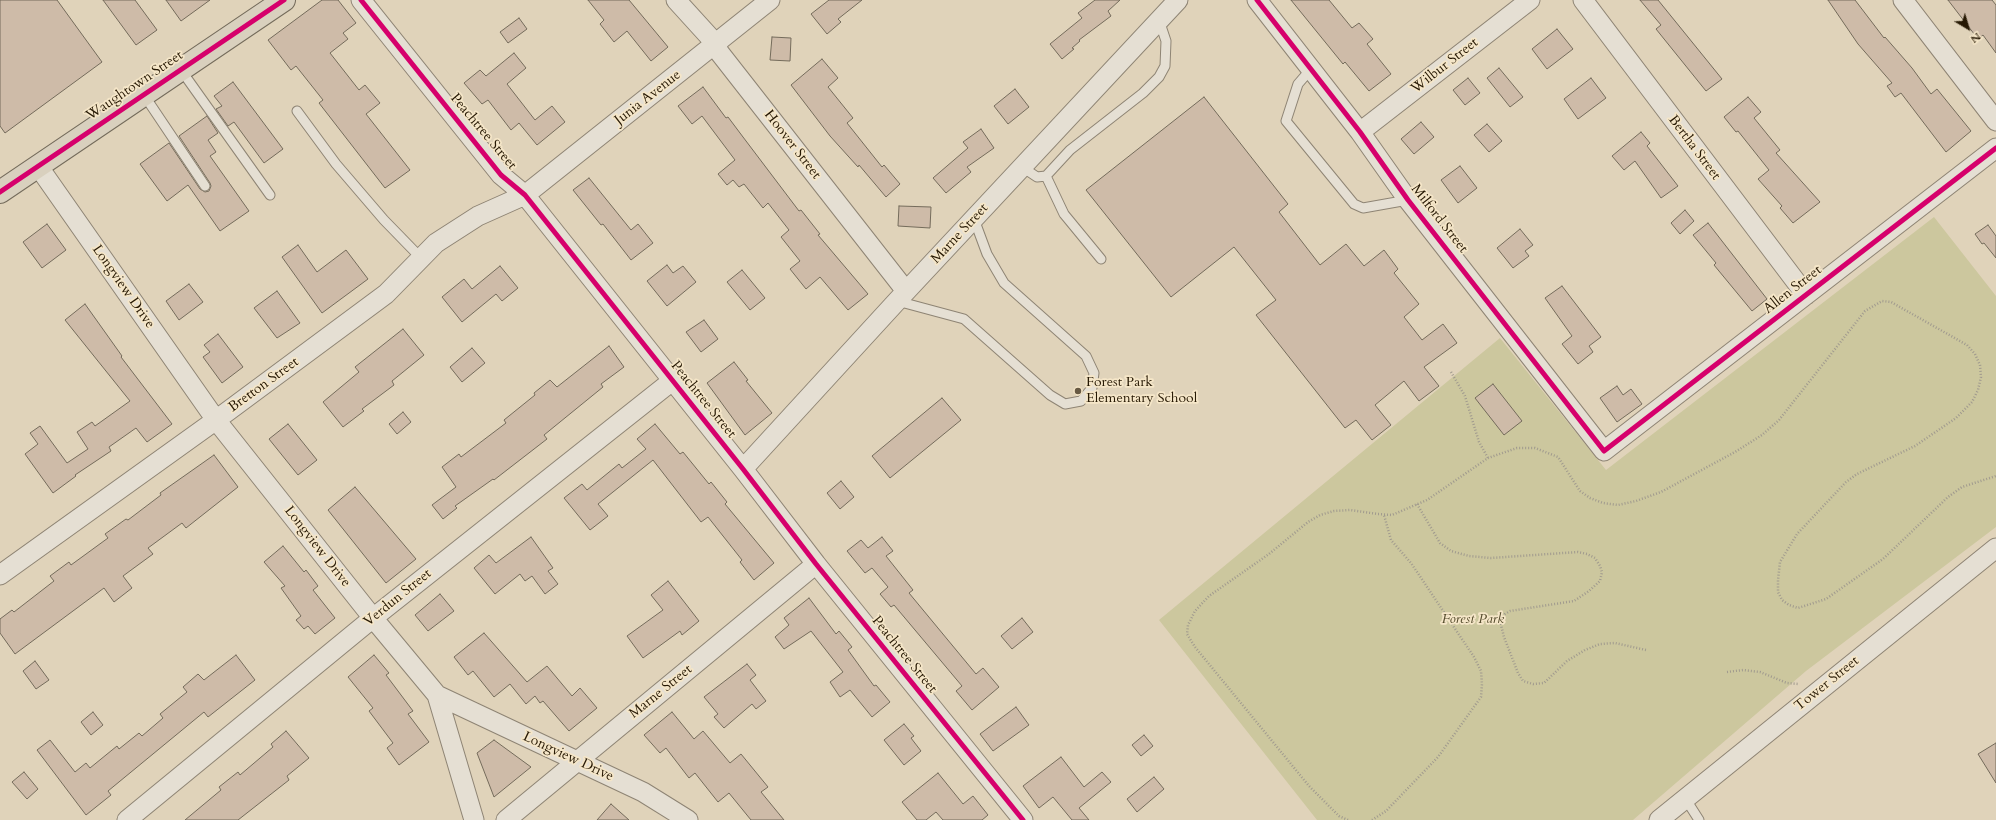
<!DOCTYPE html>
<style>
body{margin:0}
#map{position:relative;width:1996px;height:820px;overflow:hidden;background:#e0d3ba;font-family:Cardo,serif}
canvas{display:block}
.north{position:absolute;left:1948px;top:8px;width:40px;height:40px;-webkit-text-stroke:3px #f5e6c8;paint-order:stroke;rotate:142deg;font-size:11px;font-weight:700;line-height:16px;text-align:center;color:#261803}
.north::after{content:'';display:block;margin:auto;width:14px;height:18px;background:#261803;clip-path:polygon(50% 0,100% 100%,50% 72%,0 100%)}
</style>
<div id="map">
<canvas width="1996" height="820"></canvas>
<div class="north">N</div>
</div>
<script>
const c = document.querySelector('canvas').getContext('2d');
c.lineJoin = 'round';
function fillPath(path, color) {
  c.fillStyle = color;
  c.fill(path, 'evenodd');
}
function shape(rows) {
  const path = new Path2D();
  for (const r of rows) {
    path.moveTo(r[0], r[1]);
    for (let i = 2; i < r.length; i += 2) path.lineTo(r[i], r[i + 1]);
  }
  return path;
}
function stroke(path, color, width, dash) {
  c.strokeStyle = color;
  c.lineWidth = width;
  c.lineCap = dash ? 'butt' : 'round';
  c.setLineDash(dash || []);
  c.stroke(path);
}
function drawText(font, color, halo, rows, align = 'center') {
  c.font = font + ' Cardo,serif';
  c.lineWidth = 3.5;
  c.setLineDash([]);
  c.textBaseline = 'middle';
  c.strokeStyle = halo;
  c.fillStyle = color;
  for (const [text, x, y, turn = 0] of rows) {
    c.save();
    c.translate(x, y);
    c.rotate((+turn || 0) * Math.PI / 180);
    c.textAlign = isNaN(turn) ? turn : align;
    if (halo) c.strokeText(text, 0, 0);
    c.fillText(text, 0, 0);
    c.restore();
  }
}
const green = shape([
 [1934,217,1996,296,1996,527,1806,671,1633,820,1317,820,1159,620,1500,338,1606,470]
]);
const building = shape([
 [0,0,57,0,102,62,5,133,0,126,0,0],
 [103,0,135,0,157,30,136,45,103,0],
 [166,0,210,0,181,21,166,0],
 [322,0,338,0,356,23,343,33,348,39,330,53,359,90,365,85,380,103,366,114,410,170,385,188,319,103,323,100,296,66,291,70,268,40,322,0],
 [588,0,629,0,668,47,651,61,627,31,614,42,600,24,604,20,588,0],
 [829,0,862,0,838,19,841,22,827,34,811,14,829,0],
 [1095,0,1120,0,1108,11,1111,16,1079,40,1080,41,1072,48,1074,49,1062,59,1050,44,1082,18,1078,13,1095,0],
 [1291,0,1329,0,1352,28,1359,23,1373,39,1367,44,1391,74,1369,91,1345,62,1343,64,1291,0],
 [1640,0,1658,0,1722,79,1706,91,1656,29,1661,25,1640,0],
 [1828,0,1855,0,1884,38,1885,37,1912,68,1931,94,1937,89,1971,131,1946,152,1901,93,1895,97,1887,86,1892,83,1858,44,1828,0],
 [1948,0,1992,0,1996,5,1996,53,1983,35,1978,39,1948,0],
 [519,18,527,29,508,43,500,32,519,18],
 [1557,29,1573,49,1547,69,1532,49,1557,29],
 [772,37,791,38,790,61,770,60,772,37],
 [514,53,526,68,507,84,535,120,552,106,565,122,537,145,519,123,511,130,488,100,482,104,464,83,480,70,486,76,514,53],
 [822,59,838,78,828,87,853,118,847,123,882,167,884,165,900,184,886,197,859,165,858,167,830,136,791,85,822,59],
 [1499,68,1523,97,1510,107,1487,78,1499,68],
 [1468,78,1480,93,1465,105,1453,90,1468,78],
 [1591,78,1606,98,1578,119,1564,99,1591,78],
 [233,82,283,149,264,163,234,122,228,126,216,109,222,106,214,96,233,82],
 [703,87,726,118,728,117,743,137,799,211,801,210,820,234,818,235,868,294,848,310,820,277,806,289,790,269,800,261,781,237,789,230,768,203,763,208,744,184,739,187,733,180,727,185,718,174,735,160,702,116,692,124,678,106,703,87],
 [1015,89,1029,107,1008,124,994,106,1015,89],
 [1204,97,1288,204,1279,212,1320,265,1346,244,1364,266,1384,250,1398,269,1394,273,1419,304,1404,317,1422,340,1443,324,1457,343,1424,367,1439,386,1419,401,1404,381,1375,405,1391,425,1372,440,1356,420,1345,428,1256,315,1276,300,1234,247,1171,297,1086,190,1204,97],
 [1748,97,1761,112,1754,118,1780,150,1776,153,1820,202,1793,223,1780,208,1782,206,1758,179,1769,170,1738,131,1736,132,1724,117,1748,97],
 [207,116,218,133,208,140,216,152,210,156,249,211,220,231,188,185,167,201,140,164,169,143,200,189,205,192,209,191,211,186,210,183,179,136,207,116],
 [1421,122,1434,137,1414,154,1401,139,1421,122],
 [1487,124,1502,141,1489,152,1474,135,1487,124],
 [981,129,994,148,967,167,971,172,946,193,933,178,968,148,963,142,981,129],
 [1641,132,1650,143,1647,146,1678,186,1661,198,1635,161,1624,170,1612,156,1641,132],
 [1460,166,1477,188,1458,203,1441,180,1460,166],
 [589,178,631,230,638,224,653,243,631,260,603,224,601,225,573,190,589,178],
 [899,206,931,207,930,228,898,226,899,206],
 [1685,210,1694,221,1680,234,1671,223,1685,210],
 [1708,223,1767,299,1752,311,1714,265,1716,263,1693,235,1708,223],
 [47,224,66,250,42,268,23,242,47,224],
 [1988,225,1996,236,1996,258,1984,243,1982,244,1975,234,1988,225],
 [1520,229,1533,245,1525,251,1529,256,1513,268,1497,248,1520,229],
 [298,245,317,272,346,250,368,279,322,313,282,257,298,245],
 [667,265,673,273,683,266,696,282,667,306,647,281,667,265],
 [500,266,518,288,502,301,496,294,462,322,442,297,464,279,472,289,500,266],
 [742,270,765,298,750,310,727,282,742,270],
 [189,284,203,302,179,320,166,301,189,284],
 [1562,286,1601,337,1589,346,1593,352,1578,364,1562,344,1572,336,1545,298,1562,286],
 [277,291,300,323,277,338,254,308,277,291],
 [85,304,122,356,121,357,172,424,147,442,136,428,109,447,111,451,75,475,76,476,53,493,25,454,38,444,30,433,40,426,67,463,88,449,77,432,92,422,95,426,130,401,65,320,85,304],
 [704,320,718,339,701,352,686,332,704,320],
 [403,329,424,355,392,381,394,385,362,409,364,411,343,427,323,402,359,372,355,367,403,329],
 [218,334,243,367,222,383,203,357,210,352,204,345,218,334],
 [609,346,624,367,601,384,603,387,544,435,547,439,494,480,493,479,455,506,457,508,443,519,432,505,456,487,442,467,459,454,461,457,506,423,504,420,535,395,534,393,550,380,557,387,609,346],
 [472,348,485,363,462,382,450,367,472,348],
 [734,362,748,380,746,381,772,413,745,435,707,383,734,362],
 [1493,384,1522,421,1504,435,1475,398,1493,384],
 [1617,386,1623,395,1631,389,1642,404,1617,422,1600,398,1617,386],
 [942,398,961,420,890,478,872,456,942,398],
 [403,412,411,422,397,434,389,424,403,412],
 [288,424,317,460,298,475,269,439,288,424],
 [655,424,680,454,683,452,709,484,711,482,727,502,725,504,774,563,754,580,740,562,742,560,708,517,701,522,653,460,598,504,608,516,590,530,564,498,582,484,587,490,619,464,622,468,646,449,637,439,655,424],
 [214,455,238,487,186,528,182,523,148,548,153,554,123,576,132,588,114,602,104,588,15,654,0,633,0,619,12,610,14,612,54,581,50,576,69,562,71,565,108,538,105,534,126,519,128,520,161,495,160,493,214,455],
 [841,481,854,497,840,509,827,493,841,481],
 [355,487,416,559,386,583,328,510,355,487],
 [531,537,553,568,548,571,558,584,545,594,532,576,525,581,520,574,495,594,474,568,489,555,496,563,531,537],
 [882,537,893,551,886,556,913,590,909,593,976,674,983,668,999,687,972,710,956,691,962,686,894,605,891,607,880,594,888,587,872,568,865,573,847,551,861,540,868,548,882,537],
 [283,546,304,572,306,570,318,586,313,590,335,618,315,634,308,626,304,629,296,620,301,616,281,588,285,586,264,562,283,546],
 [668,581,699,621,682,635,680,631,643,658,627,636,663,610,651,595,668,581],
 [440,594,454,611,428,631,415,615,440,594],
 [809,598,836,634,839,631,852,647,848,650,874,686,876,685,890,702,872,717,850,690,840,697,830,682,843,672,811,631,784,649,775,637,789,625,784,618,809,598],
 [1022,618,1033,632,1012,649,1001,636,1022,618],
 [484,633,527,682,547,666,572,696,580,688,597,708,569,731,543,701,540,703,535,696,526,704,510,684,494,697,473,671,468,675,454,657,484,633],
 [236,655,255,680,208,717,204,712,108,791,111,795,86,815,37,750,50,740,75,772,86,763,90,768,117,746,119,749,139,733,142,736,163,718,160,714,187,692,183,687,198,674,204,680,236,655],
 [374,655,389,673,386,675,413,711,408,714,429,742,399,765,387,748,393,743,369,711,373,708,348,677,374,655],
 [35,661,49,680,36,689,23,671,35,661],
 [747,664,756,675,750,680,766,701,756,709,752,704,724,728,714,717,718,714,704,697,747,664],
 [1016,707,1029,725,993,751,980,734,1016,707],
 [93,712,103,725,91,735,81,722,93,712],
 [672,712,694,739,703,731,730,763,741,754,768,787,761,792,784,820,751,820,729,793,718,802,695,773,689,778,666,748,660,753,644,735,672,712],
 [904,724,914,736,911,738,921,751,904,765,884,740,904,724],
 [286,731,309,758,287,776,289,780,238,820,185,820,221,790,219,787,238,772,240,775,273,747,271,744,286,731],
 [1144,735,1153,746,1141,756,1132,745,1144,735],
 [494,740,531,767,494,797,477,753,494,740],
 [1996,743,1996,783,1978,754,1996,743],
 [1061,757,1084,787,1102,772,1111,782,1079,808,1089,820,1072,820,1053,797,1039,808,1023,786,1061,757],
 [24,772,38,789,27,799,12,782,24,772],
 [938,773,963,804,973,796,988,815,982,820,943,820,936,812,926,820,917,820,902,802,938,773],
 [1154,777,1164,789,1137,812,1127,799,1154,777],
 [611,804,629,820,597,820,611,804]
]);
const path = shape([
 [1451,372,1465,396,1479,442,1488,458],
 [1417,504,1440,543,1451,551,1469,556,1491,558,1578,552,1587,554,1595,558,1600,566,1602,572,1600,581,1589,591,1574,601,1510,611,1505,614,1500,621,1504,637,1518,673,1523,681,1533,684,1544,683,1567,661,1585,650,1600,644,1615,643,1646,650],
 [1727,672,1743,670,1760,672,1787,683,1799,684],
 [1348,820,1339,816,1309,786,1195,647,1187,634,1188,625,1195,611,1209,596,1269,554,1308,522,1320,515,1334,511,1350,510,1378,514,1392,515,1427,500,1488,458,1517,448,1535,448,1558,457,1580,491,1590,498,1603,503,1618,505,1636,501,1661,492,1735,452,1762,435,1779,420,1865,311,1882,301,1891,302,1967,345,1975,354,1980,365,1981,377,1978,390,1972,402,1956,418,1915,446,1857,474,1846,482,1797,534,1780,562,1778,580,1778,592,1782,600,1789,605,1798,608,1826,599,1883,559,1948,497,1962,487,1996,476],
 [1372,820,1386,811,1438,757,1481,697,1482,684,1481,671,1474,657,1411,563,1391,540,1384,515]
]);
const service = shape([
 [1311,69,1298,84,1286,121,1354,204,1363,208,1408,200],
 [181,70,270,195],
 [144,95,205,186],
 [297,111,336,164,384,220,421,258],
 [1022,167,1037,177,1046,176,1070,150,1143,93,1159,77,1165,66,1166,41,1159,20],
 [1046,176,1064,214,1101,259],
 [897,301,964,319,1050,395,1065,404,1081,401,1092,388,1094,373,1086,356,1004,283,987,254,974,219],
 [1685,798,1699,820]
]);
const minor = shape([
 [361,0,501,175,525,195,743,469,816,564,1023,820],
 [676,0,716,44,719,52,906,291],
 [1257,0,1360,132,1408,200,1604,451,1996,148],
 [1583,0,1806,295],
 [1903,0,1996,121],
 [1360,132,1530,0],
 [38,166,216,420,373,618,437,695,643,792,688,820],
 [743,469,897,301,1178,0],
 [0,575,216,420,386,294,436,243,478,216,525,195,770,0],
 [437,695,474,820],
 [127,820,373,618,672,381],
 [506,820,816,564],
 [1659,820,1996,548]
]);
const primary = shape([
 [0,192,284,0]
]);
const cycleway = shape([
 [361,0,501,175,525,195,743,469,816,564,1023,820],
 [1257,0,1360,132,1408,200,1604,451,1996,148],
 [0,192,284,0]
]);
const markers = [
 [1078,391,4,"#675943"]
];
const streetNames = [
 ["Wilbur Street",1445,66,-38],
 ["Waughtown Street",135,86,-34],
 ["Junia Avenue",648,98,-38],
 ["Peachtree Street",483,132,50],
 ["Hoover Street",792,145,52],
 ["Bertha Street",1694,148,53],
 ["Milford Street",1439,219,52],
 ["Marne Street",960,234,-47],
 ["Longview Drive",123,287,55],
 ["Allen Street",1793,290,-38],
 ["Bretton Street",264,385,-36],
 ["Peachtree Street",703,400,51],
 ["Longview Drive",317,547,52],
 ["Verdun Street",398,598,-39],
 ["Peachtree Street",904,655,51],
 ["Tower Street",1827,684,-39],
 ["Marne Street",661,692,-39],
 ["Longview Drive",568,757,25]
];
const poiNames = [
 ["Forest Park",1086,383],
 ["Elementary School",1086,399]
];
const parkNames = [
 ["Forest Park",1473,620]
];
fillPath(green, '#ccc79e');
fillPath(building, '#cebba8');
stroke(building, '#746b5b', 1);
stroke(service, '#8e8474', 11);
stroke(minor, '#8e8474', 21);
stroke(primary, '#746b5b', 24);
stroke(path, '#a09a8e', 2.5, [1, 2]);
stroke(service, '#e5dfd3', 9);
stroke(minor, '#e5dfd3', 19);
stroke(primary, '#d9d0be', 22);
stroke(cycleway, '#d6006c', 5);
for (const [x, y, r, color] of markers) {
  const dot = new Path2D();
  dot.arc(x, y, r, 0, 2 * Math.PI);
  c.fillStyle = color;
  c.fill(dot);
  stroke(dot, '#f5e6c8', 1.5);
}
drawText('14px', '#261803', '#f5e6c8', streetNames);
drawText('14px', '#261803', '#f5e6c8', poiNames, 'left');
drawText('italic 14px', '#534a2b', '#f5e6c8', parkNames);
</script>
